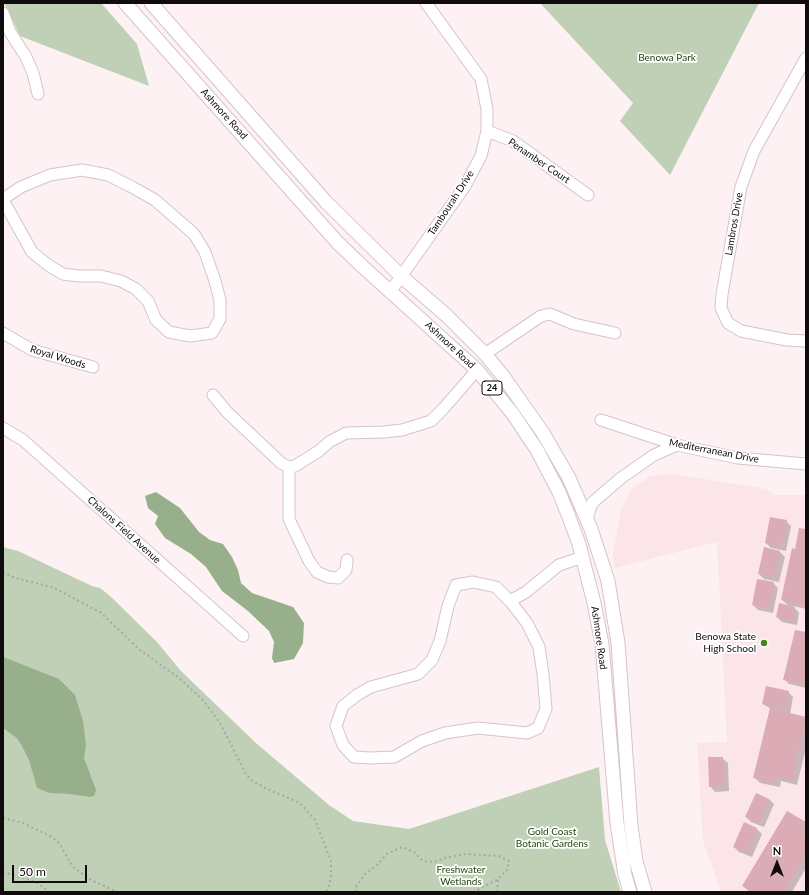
<!DOCTYPE html>
<style>
body{margin:0}
#map{position:relative;width:809px;height:895px;overflow:hidden;background:#fdf1f3;font-family:Lato,sans-serif}
canvas{display:block}
.frame{position:absolute;inset:0;border:4px solid #100b0c;pointer-events:none}
.north{position:absolute;left:757px;top:843px;width:40px;height:40px;-webkit-text-stroke:3px #fff;paint-order:stroke;rotate:0deg;font-size:11px;font-weight:700;line-height:16px;text-align:center;color:#100b0c}
.north::after{content:'';display:block;margin:auto;width:14px;height:18px;background:#100b0c;clip-path:polygon(50% 0,100% 100%,50% 72%,0 100%)}
.scale{position:absolute;left:12px;top:865px;width:75px;height:18px;box-sizing:border-box;border:2px solid #100b0c;border-top:0;padding-left:5px;font-size:12px;line-height:14px;white-space:nowrap;color:#100b0c;-webkit-text-stroke:3px #fff;paint-order:stroke}
</style>
<div id="map">
<canvas width="809" height="895"></canvas>
<div class="frame"></div>
<div class="north">N</div>
<div class="scale">50 m</div>
</div>
<script>
const c = document.querySelector('canvas').getContext('2d');
c.lineJoin = 'round';
function fillPath(path, color) {
  c.fillStyle = color;
  c.fill(path, 'evenodd');
}
function shape(rows) {
  const path = new Path2D();
  for (const r of rows) {
    path.moveTo(r[0], r[1]);
    for (let i = 2; i < r.length; i += 2) path.lineTo(r[i], r[i + 1]);
  }
  return path;
}
function stroke(path, color, width, dash) {
  c.strokeStyle = color;
  c.lineWidth = width;
  c.lineCap = dash ? 'butt' : 'round';
  c.setLineDash(dash || []);
  c.stroke(path);
}
function drawText(font, color, halo, rows, align = 'center') {
  c.font = font + ' Lato,sans-serif';
  c.lineWidth = 3.5;
  c.setLineDash([]);
  c.textBaseline = 'middle';
  c.strokeStyle = halo;
  c.fillStyle = color;
  for (const [text, x, y, turn = 0] of rows) {
    c.save();
    c.translate(x, y);
    c.rotate((+turn || 0) * Math.PI / 180);
    c.textAlign = isNaN(turn) ? turn : align;
    if (halo) c.strokeText(text, 0, 0);
    c.fillText(text, 0, 0);
    c.restore();
  }
}
const built = shape([
 [673,474,767,489,774,495,806,495,806,892,721,892,703,841,697,743,727,742,717,542,615,568,613,553,621,510,631,490,650,476]
]);
const green = shape([
 [4,3,101,3,137,44,149,86,20,36],
 [540,3,759,3,670,175,620,121,633,103],
 [3,547,18,551,92,586,100,588,109,595,157,642,181,671,257,744,329,805,353,821,409,829,599,767,605,840,621,892,3,892]
]);
const water = shape([
 [156,492,180,508,199,532,210,540,223,544,232,557,238,570,241,583,252,593,293,607,304,623,303,643,294,659,274,663,272,658,274,642,269,631,248,611,222,591,206,567,191,554,165,538,155,524,158,516,148,508,145,496],
 [3,657,59,679,75,695,83,721,86,745,84,758,96,790,94,796,90,797,70,794,50,793,37,788,29,760,22,746,17,738,3,728]
]);
const shadow = shape([
 [786,521,791,526,786,551,771,548,766,543],
 [806,530,806,609,793,606,799,613,797,625,782,622,777,617,789,606,782,600,796,550],
 [780,552,785,557,779,582,764,579,759,574],
 [773,583,778,588,773,613,758,610,753,605],
 [796,631,806,633,806,688,789,684,784,679],
 [788,692,793,697,790,714,806,718,806,748,797,785,781,781,780,787,760,783,754,777,771,709,763,704],
 [722,758,728,763,729,791,715,792,710,786],
 [769,799,774,804,764,827,751,822,746,817],
 [788,812,806,823,806,868,792,892,750,892,743,886],
 [757,829,762,834,752,857,739,852,734,847]
]);
const building = shape([
 [770,517,787,520,781,546,765,543],
 [799,528,806,529,806,606,781,600,792,548,795,549],
 [764,547,780,551,774,577,758,574],
 [757,579,774,582,768,608,752,605],
 [779,603,795,607,792,621,776,617],
 [795,630,806,632,805,685,783,680],
 [766,686,789,691,785,709,762,704],
 [770,708,806,717,792,780,776,776,775,783,753,778],
 [708,757,723,757,724,786,709,787],
 [756,793,769,799,759,823,745,817],
 [787,811,806,822,801,834,806,837,806,855,784,892,752,892,742,886],
 [744,822,757,828,747,853,733,847]
]);
const path = shape([
 [3,572,15,578,52,587,100,612,140,650,179,678,203,700,220,723,246,774,251,780,265,788,300,803,315,820,331,861,331,878,327,892],
 [3,818,23,823,52,837,59,843,73,867,91,880,117,892],
 [3,872,36,882,50,892],
 [355,892,356,887,365,874,377,865,387,854,402,847,414,852,423,861,434,862,444,858,465,854,499,856,509,861,508,869,498,879,474,892],
 [497,892,498,879]
]);
const minor = shape([
 [3,13,10,32,26,57,33,73,38,94],
 [806,58,754,151,741,187,722,294,721,308,728,323,741,331,787,340,806,341],
 [487,131,513,141,588,195],
 [3,199,21,187,50,175,82,170,108,175,132,187,155,200,194,234,205,252,215,281,220,300,220,319,212,333,190,336,169,332,156,320,148,301,136,289,121,281,101,276,79,276,63,274,48,265,32,252,3,200],
 [390,292,465,186,481,156,487,131,487,109,481,79,426,3],
 [3,333,32,350,93,367],
 [485,354,541,316,550,314,574,324,615,333],
 [213,395,227,412,281,463,289,467,295,466,319,451,329,442,346,433,384,432,402,430,431,421,443,409,477,370],
 [601,420,677,445,738,458,806,464],
 [3,428,23,440,243,636],
 [289,467,289,519,309,561,317,572,328,577,338,578,346,570,347,560],
 [587,519,592,503,621,478,654,455,677,445],
 [510,601,527,623,539,647,543,674,546,709,538,728,527,733,478,728,445,733,422,741,394,757,370,758,354,757,343,745,336,726,343,706,357,695,371,687,418,674,432,660,440,641,448,606,456,585,473,582,496,587,510,601,526,592,559,565,583,557]
]);
const major = shape([
 [125,3,337,242,362,266,477,370,513,414,537,450,559,492,569,517,579,544,594,603,602,644,617,823,625,875,630,892],
 [151,3,326,202,402,277,446,315,485,354,503,376,543,433,569,478,591,529,608,581,618,643,631,826,636,861,645,892]
]);
const markers = [
 [764,643,4,"#4a831e"]
];
const shields = [
 [492,388,20]
];
const shieldNames = [
 ["24",492,388]
];
const parkNames = [
 ["Benowa Park",667,58],
 ["Gold Coast",552,832],
 ["Botanic Gardens",552,844],
 ["Freshwater",461,870],
 ["Wetlands",461,882]
];
const streetNames = [
 ["Ashmore Road",224,114,48],
 ["Penamber Court",539,161,34],
 ["Tambourah Drive",451,203,-57],
 ["Lambros Drive",734,224,-80],
 ["Ashmore Road",450,345,43],
 ["Royal Woods",58,357,17],
 ["Mediterranean Drive",714,451,11],
 ["Chalons Field Avenue",124,530,42],
 ["Ashmore Road",599,638,82]
];
const poiNames = [
 ["Benowa State",756,637],
 ["High School",756,649]
];
fillPath(built, '#fce5e9');
fillPath(green, '#bfd0b6');
fillPath(water, '#98af8c');
fillPath(shadow, '#0003');
fillPath(building, '#dbacb6');
stroke(minor, '#d6c4c7', 13);
stroke(major, '#d6c4c7', 15);
stroke(path, '#aea4a6', 2, [2, 3]);
stroke(minor, '#fff', 11);
stroke(major, '#fff', 13);
for (const [x, y, r, color] of markers) {
  const dot = new Path2D();
  dot.arc(x, y, r, 0, 2 * Math.PI);
  c.fillStyle = color;
  c.fill(dot);
  stroke(dot, '#fff', 1.5);
}
for (const [x, y, w] of shields) {
  const box = new Path2D();
  box.roundRect(x - w / 2, y - 7, w, 14, 3);
  c.fillStyle = '#fff';
  c.fill(box);
  stroke(box, '#100b0c', 1);
}
drawText('bold 9px', '#100b0c', null, shieldNames);
drawText('10px', '#25430f', '#fff', parkNames);
drawText('10px', '#100b0c', '#fff', streetNames);
drawText('10px', '#100b0c', '#fff', poiNames, 'right');
</script>
